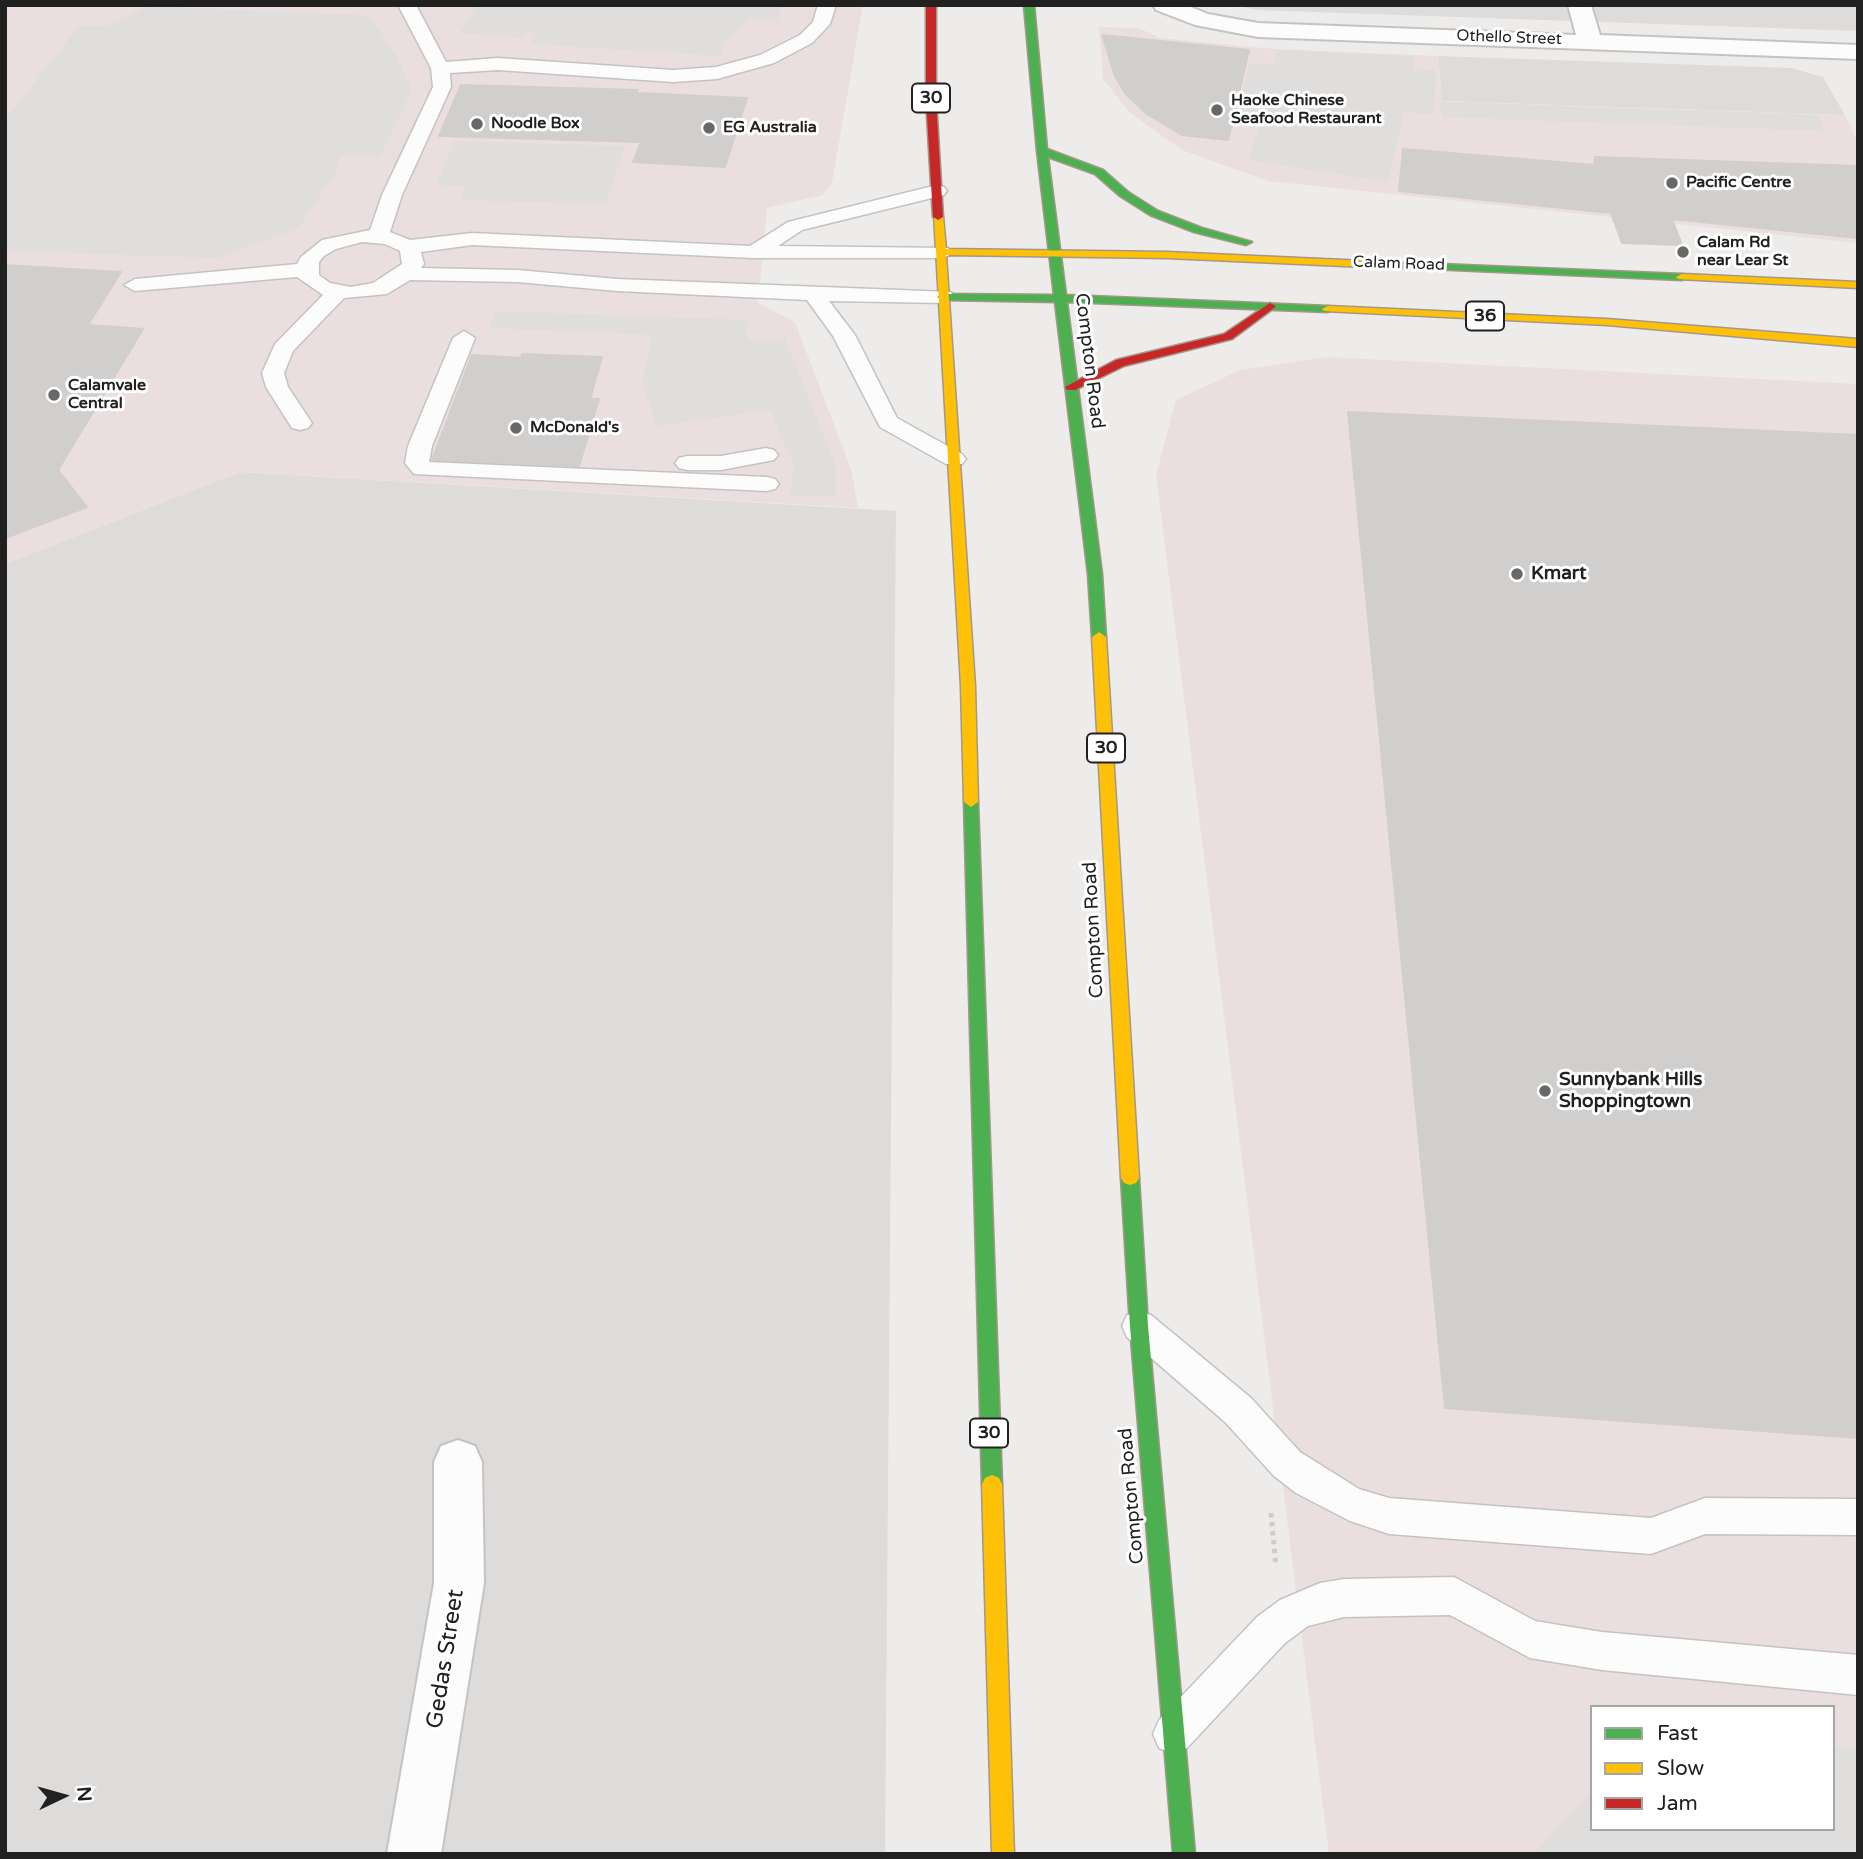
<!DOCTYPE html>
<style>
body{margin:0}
#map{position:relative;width:1863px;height:1859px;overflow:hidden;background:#eeecea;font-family:"Varela Round",sans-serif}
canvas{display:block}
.frame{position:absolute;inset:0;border:7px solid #212121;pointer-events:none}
.legend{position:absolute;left:1590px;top:1705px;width:245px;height:126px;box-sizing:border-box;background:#fff;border:2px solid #a6a6a6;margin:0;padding:9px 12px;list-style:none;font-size:21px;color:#212121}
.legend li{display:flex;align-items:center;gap:14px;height:35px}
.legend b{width:35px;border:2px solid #a6a6a6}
.north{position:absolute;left:28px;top:1761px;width:70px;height:70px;-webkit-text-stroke:5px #fff;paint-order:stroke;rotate:85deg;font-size:19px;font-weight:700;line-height:28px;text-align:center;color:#212121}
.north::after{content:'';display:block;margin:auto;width:24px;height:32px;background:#212121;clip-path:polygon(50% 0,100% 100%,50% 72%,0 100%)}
</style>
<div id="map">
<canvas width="1863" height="1859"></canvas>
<div class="frame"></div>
<ul class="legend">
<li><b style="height:9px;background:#4caf50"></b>Fast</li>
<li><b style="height:9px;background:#ffc107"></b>Slow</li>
<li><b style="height:9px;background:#c62828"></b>Jam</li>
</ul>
<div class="north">N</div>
</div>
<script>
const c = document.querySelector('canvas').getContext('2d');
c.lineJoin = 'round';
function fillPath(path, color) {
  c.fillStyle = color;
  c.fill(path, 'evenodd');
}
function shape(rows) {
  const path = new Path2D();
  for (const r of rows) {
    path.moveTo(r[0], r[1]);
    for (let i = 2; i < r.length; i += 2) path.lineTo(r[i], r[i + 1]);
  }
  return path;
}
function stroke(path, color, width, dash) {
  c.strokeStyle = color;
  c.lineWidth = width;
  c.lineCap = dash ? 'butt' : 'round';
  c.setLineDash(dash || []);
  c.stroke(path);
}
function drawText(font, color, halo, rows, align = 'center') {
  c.font = font + ' "Varela Round",sans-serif';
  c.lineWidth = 6;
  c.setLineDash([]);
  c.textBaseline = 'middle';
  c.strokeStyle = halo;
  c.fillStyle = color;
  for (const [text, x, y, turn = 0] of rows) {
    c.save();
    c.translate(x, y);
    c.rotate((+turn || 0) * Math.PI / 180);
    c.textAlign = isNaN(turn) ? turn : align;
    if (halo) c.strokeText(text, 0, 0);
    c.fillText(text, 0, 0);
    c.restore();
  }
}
const residential = shape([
 [1236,5,1858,5,1858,31,1256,10],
 [1438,56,1791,68,1823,77,1845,115,1442,101],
 [240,472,896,511,885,1854,5,1854,5,564]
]);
const commercial = shape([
 [5,5,863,5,832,183,823,195,767,208,758,303,795,322,852,472,858,508,240,472,5,564],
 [1099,27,1139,28,1160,38,1275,49,1438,56,1442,101,1845,115,1858,143,1858,243,1268,181,1182,150,1129,112,1103,79],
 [1327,357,1858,384,1858,1854,1329,1854,1156,475,1176,400,1240,370],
 [1592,1707,1833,1707,1833,1829,1592,1829]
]);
const parking = shape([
 [477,5,782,5,777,20,749,20,726,42,720,56,531,44,538,30,528,32,521,38,460,33],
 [148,6,361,15,372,19,396,55,412,90,380,157,341,156,334,176,298,228,219,258,5,251,5,120,79,26,107,26],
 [1277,50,1414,56,1414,69,1436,70,1434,115,1404,112,1388,182,1248,160,1261,123,1236,120,1249,63,1273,65],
 [1440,102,1818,115,1825,131,1442,117],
 [455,141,625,146,606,204,460,200,466,186,436,185],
 [497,311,750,320,745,336,756,342,785,338,836,467,836,497,790,495,794,466,770,410,657,426,642,380,652,335,489,328],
 [1833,1746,1858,1748,1858,1854,1533,1854,1592,1791,1592,1829,1833,1829]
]);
const building = shape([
 [1102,35,1249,50,1228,140,1182,135,1147,114,1125,93,1115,76,1102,35],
 [461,85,638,90,637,93,747,98,725,167,633,162,641,142,439,136,461,85],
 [1403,149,1594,165,1595,157,1858,166,1858,238,1672,219,1682,245,1622,243,1611,213,1399,191,1403,149],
 [5,265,121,272,88,325,143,329,58,470,87,507,5,538,5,265],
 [522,354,602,357,590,399,599,399,579,466,432,460,472,355,521,358,522,354],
 [1348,412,1858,435,1858,1438,1445,1408,1348,412]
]);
const path = shape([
 [1271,1513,1276,1567]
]);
const lane = shape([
 [398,5,416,5,446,62,498,58,673,70,716,67,760,55,800,35,813,22,818,5,836,5,830,24,812,43,774,63,717,79,673,82,498,70,450,73,451,87,402,195,390,232,410,240,472,233,750,246,788,222,937,185,944,187,947,191,944,195,802,230,778,246,948,248,952,252,948,256,941,258,753,258,472,245,421,252,424,264,421,268,517,270,617,279,951,292,954,297,943,303,829,301,855,335,897,418,962,454,966,459,962,464,946,464,880,427,833,336,807,300,617,291,517,282,410,280,387,294,344,298,293,351,284,373,288,387,312,423,308,428,300,430,292,428,266,387,262,373,275,344,323,295,297,277,135,291,124,285,135,279,297,264,301,257,322,240,370,230,382,195,433,87,431,68,398,5],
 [362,242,385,244,400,251,402,264,373,283,351,287,330,283,319,275,319,262,324,256,336,249,362,242],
 [464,331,475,338,432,446,429,462,767,477,775,479,779,484,775,489,767,491,414,474,405,463,408,446,453,338,464,331],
 [766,448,774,450,778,455,774,460,721,470,687,470,679,468,675,463,679,458,687,456,721,456,766,448],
 [1139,1311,1151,1315,1251,1398,1300,1452,1359,1489,1389,1498,1651,1518,1705,1498,1858,1499,1858,1535,1705,1534,1651,1554,1389,1534,1350,1521,1296,1493,1274,1476,1225,1422,1127,1337,1122,1326,1127,1315,1139,1311],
 [1454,1577,1535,1621,1602,1632,1858,1655,1858,1695,1602,1670,1530,1658,1450,1615,1344,1617,1308,1626,1285,1643,1187,1748,1173,1754,1159,1748,1153,1734,1159,1720,1257,1617,1280,1600,1320,1583,1344,1579,1454,1577]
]);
const street = shape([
 [1153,5,1186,5,1208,14,1258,23,1576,35,1568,5,1591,5,1600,35,1858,45,1858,59,1258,37,1195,25,1156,10,1153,5],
 [458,1440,475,1446,482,1462,484,1583,441,1854,387,1854,434,1583,434,1462,441,1446,458,1440]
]);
const fast = shape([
 [1024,5,1034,5,1047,149,1103,170,1128,192,1158,211,1202,228,1252,242,1246,245,1194,232,1150,215,1120,196,1095,174,1048,157,1066,295,1328,306,1334,309,1328,312,1067,302,1102,574,1106,637,1099,642,1092,637,1088,574,1055,302,943,300,937,297,943,294,1054,295,1037,151,1024,5],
 [1366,261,1682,274,1688,277,1682,280,1362,266,1362,262,1366,261],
 [971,797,978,802,1002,1484,999,1490,992,1493,985,1490,982,1484,964,802,971,797],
 [1130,1171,1136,1173,1139,1178,1148,1326,1195,1854,1173,1854,1130,1326,1121,1178,1124,1173,1130,1171]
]);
const slow = shape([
 [934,215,943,217,946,249,1167,252,1366,261,1372,264,1366,267,1167,258,946,255,975,686,978,802,971,807,964,802,961,686,934,215],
 [1682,274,1858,282,1858,288,1678,279,1676,277,1682,274],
 [1328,306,1607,319,1858,339,1858,347,1607,325,1324,311,1322,309,1328,306],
 [1099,632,1106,637,1139,1178,1136,1183,1130,1185,1124,1183,1121,1178,1092,637,1099,632],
 [992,1475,999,1478,1002,1484,1014,1854,992,1854,982,1484,985,1478,992,1475]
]);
const jam = shape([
 [926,5,936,5,936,99,943,217,938,220,933,217,926,99,926,5],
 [1270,303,1276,306,1274,308,1232,339,1124,366,1075,390,1067,390,1065,387,1116,360,1224,334,1270,303]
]);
const markers = [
 [1217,110,7,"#696867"],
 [477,124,7,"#696867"],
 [709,128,7,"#696867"],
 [1672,183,7,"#696867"],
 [1683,252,7,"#696867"],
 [54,395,7,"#696867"],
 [516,428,7,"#696867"],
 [1517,574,7,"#696867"],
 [1545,1091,7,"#696867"]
];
const farStreetnames = [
 ["Othello Street",1509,38,2],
 ["Calam Road",1399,264,2]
];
const farPoinames = [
 ["Haoke Chinese",1231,101],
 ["Seafood Restaurant",1231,119],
 ["Noodle Box",491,124],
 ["EG Australia",723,128],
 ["Pacific Centre",1686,183],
 ["Calam Rd",1697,243],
 ["near Lear St",1697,261],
 ["Calamvale",68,386],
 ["Central",68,404],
 ["McDonald's",530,428]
];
const shields = [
 [931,98,38],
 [1485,316,38],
 [1106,748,38],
 [989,1433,38]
];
const shieldNames = [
 ["30",931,98],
 ["36",1485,316],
 ["30",1106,748],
 ["30",989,1433]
];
const streetNames = [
 ["Compton Road",1089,361,83],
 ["Compton Road",1094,930,-93],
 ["Compton Road",1132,1496,-95]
];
const poiNames = [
 ["Kmart",1531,574],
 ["Sunnybank Hills",1559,1080],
 ["Shoppingtown",1559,1102]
];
const nearStreetnames = [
 ["Gedas Street",446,1659,-81]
];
fillPath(residential, '#dedcdb');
fillPath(commercial, '#ebdede');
fillPath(parking, '#dfdedd');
fillPath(building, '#d1cfcd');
stroke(building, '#d1cecc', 2);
stroke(lane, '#c4c3c2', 3);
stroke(street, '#c4c3c2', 4);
stroke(fast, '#a39888', 3);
stroke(slow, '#a39888', 3);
stroke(jam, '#a39888', 3);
stroke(path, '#d6cac9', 5, [4.5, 4.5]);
fillPath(lane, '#fcfcfc');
fillPath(street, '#fcfcfc');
fillPath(fast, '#4caf50');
fillPath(slow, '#ffc107');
fillPath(jam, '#c62828');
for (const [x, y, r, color] of markers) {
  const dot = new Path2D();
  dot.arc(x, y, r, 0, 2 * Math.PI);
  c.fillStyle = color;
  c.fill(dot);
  stroke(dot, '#fff', 2.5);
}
drawText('16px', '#212121', '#fff', farStreetnames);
drawText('bold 16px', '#212121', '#fff', farPoinames, 'left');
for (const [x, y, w] of shields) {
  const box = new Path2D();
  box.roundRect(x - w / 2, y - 14.5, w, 29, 5);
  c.fillStyle = '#fff';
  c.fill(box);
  stroke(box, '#212121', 2);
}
drawText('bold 18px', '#212121', null, shieldNames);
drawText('19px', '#212121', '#fff', streetNames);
drawText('bold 19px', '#212121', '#fff', poiNames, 'left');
drawText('23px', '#212121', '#fff', nearStreetnames);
</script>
